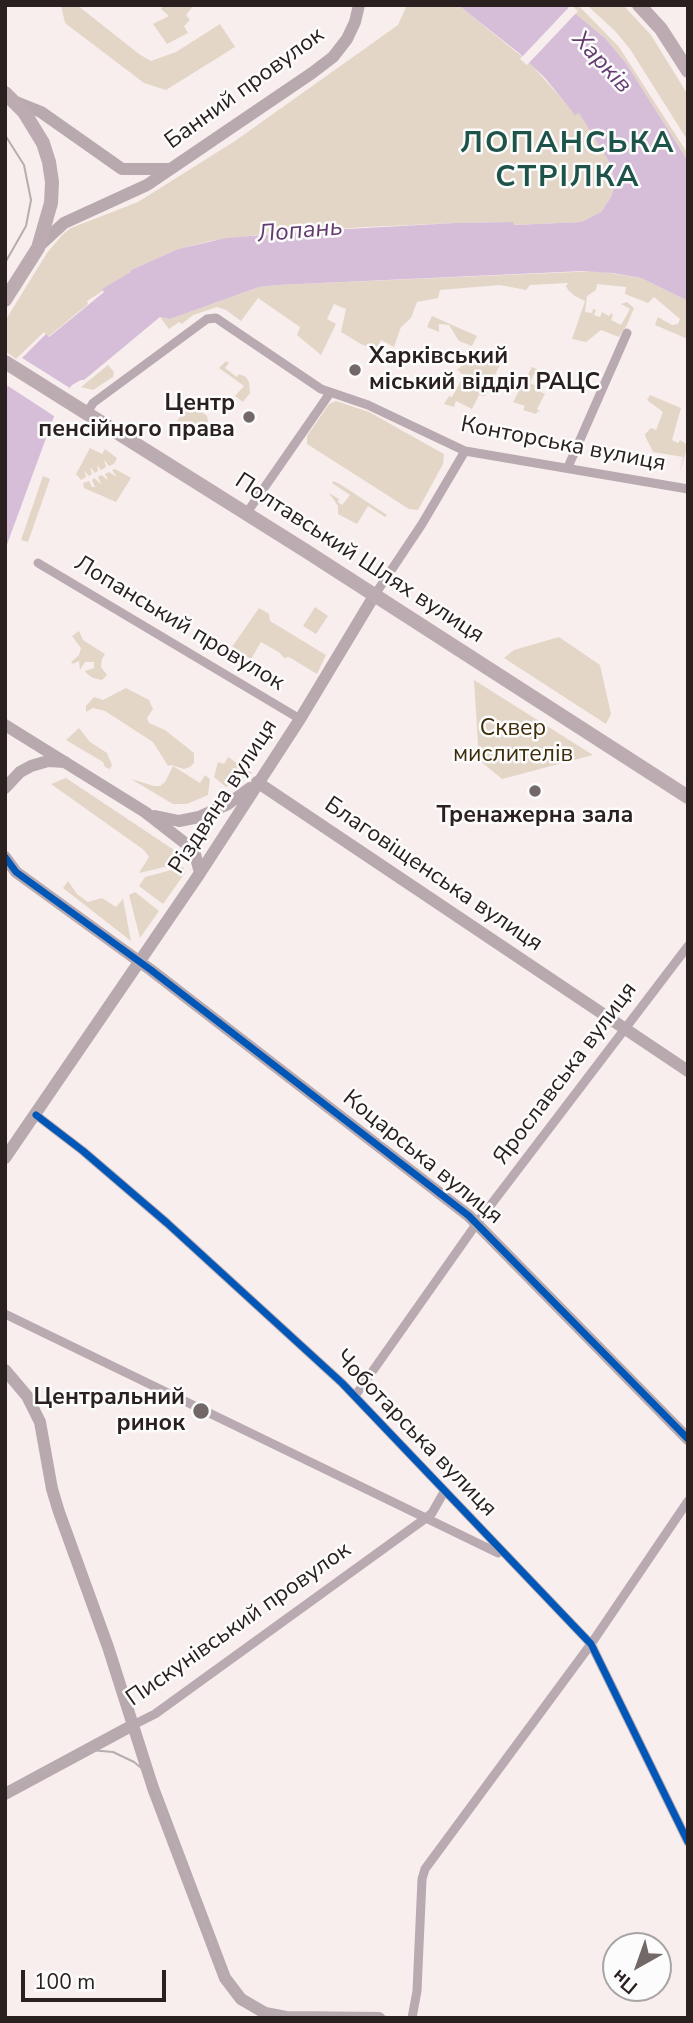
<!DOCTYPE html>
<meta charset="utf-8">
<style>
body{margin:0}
#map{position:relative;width:693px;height:2023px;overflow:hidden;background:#f8eeed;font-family:"Nunito Sans",sans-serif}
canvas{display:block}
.frame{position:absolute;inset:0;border:7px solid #2b2020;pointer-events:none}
.north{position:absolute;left:602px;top:1932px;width:70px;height:70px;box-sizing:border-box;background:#fcfcfc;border:2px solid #a8a4a4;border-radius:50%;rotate:220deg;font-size:19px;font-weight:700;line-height:28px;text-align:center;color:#2b2020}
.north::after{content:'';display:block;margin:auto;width:24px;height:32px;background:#736868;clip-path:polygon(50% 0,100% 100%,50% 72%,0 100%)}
.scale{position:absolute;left:21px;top:1970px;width:145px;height:32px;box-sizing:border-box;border:4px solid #2b2020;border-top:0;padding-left:9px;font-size:21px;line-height:24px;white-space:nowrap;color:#2b2020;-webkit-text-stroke:5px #fcfcfc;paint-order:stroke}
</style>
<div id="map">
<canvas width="693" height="2023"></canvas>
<div class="frame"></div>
<div class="north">Пн</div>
<div class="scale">100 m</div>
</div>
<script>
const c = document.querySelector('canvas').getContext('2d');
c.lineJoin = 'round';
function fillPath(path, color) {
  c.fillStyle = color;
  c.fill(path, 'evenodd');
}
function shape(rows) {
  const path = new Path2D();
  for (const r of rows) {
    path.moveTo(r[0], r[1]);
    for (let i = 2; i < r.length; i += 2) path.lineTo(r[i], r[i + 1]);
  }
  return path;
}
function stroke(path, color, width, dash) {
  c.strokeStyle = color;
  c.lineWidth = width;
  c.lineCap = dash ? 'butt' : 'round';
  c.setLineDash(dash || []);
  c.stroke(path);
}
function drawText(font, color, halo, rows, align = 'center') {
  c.font = font + ' "Nunito Sans",sans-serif';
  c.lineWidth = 5;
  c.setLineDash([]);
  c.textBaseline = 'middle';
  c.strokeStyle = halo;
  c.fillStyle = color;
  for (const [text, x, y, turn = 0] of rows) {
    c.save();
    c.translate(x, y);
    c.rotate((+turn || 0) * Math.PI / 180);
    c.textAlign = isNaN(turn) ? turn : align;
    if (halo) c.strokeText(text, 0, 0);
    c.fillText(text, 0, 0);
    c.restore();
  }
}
const green = shape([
 [77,5,139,54,151,61,176,52,220,24,235,47,166,90,144,83,65,23,61,5],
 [164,5,194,5,186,15,190,20,184,26,188,33,167,44,153,24,169,16,161,9],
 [407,5,458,5,530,63,575,114,579,112,608,160,613,174,614,188,611,197,601,212,581,222,513,225,513,222,455,223,366,227,264,234,210,241,178,249,131,270,132,272,87,301,88,304,48,337,44,332,16,359,5,351,5,321,47,253,63,234,71,228,138,202,235,141,398,25],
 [565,5,578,5,619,47,688,154,688,161,626,63,605,38],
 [587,5,623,5,651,35,688,95,688,141,630,49,616,32],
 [598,271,641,278,688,301,688,339,655,325,658,317,672,325,678,324,680,319,654,297,648,303,625,294,626,287,597,284,596,290,587,296,585,312,592,313,593,309,596,310,594,315,600,317,602,312,609,316,611,313,613,315,611,320,621,325,630,309,621,304,627,302,634,308,627,325,619,337,601,330,586,342,572,339,585,301,575,296,568,290,566,286,568,283,530,285,526,290,500,285,440,290,438,298,417,302,411,318,401,327,394,347,381,340,376,350,361,344,341,332,346,309,334,304,327,319,336,324,321,355,297,335,300,327,258,298,241,321,226,310,217,307,193,315,182,324,179,322,169,329,160,317,170,319,259,287,277,285],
 [432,316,477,336,472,346,459,341,449,325,439,324,439,332,427,327],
 [479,356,500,365,492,380,462,374,457,369,460,368,464,360,475,363],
 [226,361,229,363,225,368,237,377,239,374,246,377,249,382,250,393,243,402,235,396,244,386,219,368],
 [108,365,114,372,113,377,93,390,81,387],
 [532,367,544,372,541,378,534,374,530,383,542,389,541,392,545,394,537,409,541,412,538,411,536,414,523,410,525,406,513,402],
 [463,377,490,386,485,396,479,395,472,409,456,401,454,407,444,404,449,396,452,397],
 [650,395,681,408,672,440,678,443,680,440,686,444,687,448,679,474,683,457,653,452,646,438,645,434,651,428,656,430,663,412,647,400],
 [336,401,369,412,444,454,443,464,418,510,409,509,307,444,307,436,329,404],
 [190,403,207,416,208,421,202,432,196,436,177,421],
 [90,448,102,454,105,449,117,458,114,464,109,466,104,460,106,467,101,470,97,465,98,471,95,473,90,467,92,474,89,476,84,471,86,477,81,480,76,474],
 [115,469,131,478,116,502,84,488,83,483,89,481,92,487,95,487,92,480,94,478,101,484,98,477,101,475,108,480,105,474,109,472,117,477,112,470],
 [43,476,50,479,28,542,21,540],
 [333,481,340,484,387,515,385,517,368,506,357,524,338,514,338,506,329,493,339,499,338,502,342,505,350,495,332,483],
 [315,607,328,616,316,634,303,626],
 [259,608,269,614,270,621,326,655,317,674,289,657,284,658,280,653,261,642,251,659,232,647],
 [79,631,83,640,105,654,102,659,101,667,107,675,102,680,93,678,86,673,85,671,94,668,94,662,85,662,80,670,79,661,73,664,71,662,79,655,81,648,72,636],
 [559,637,600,665,611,714,606,724,504,658,514,650],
 [474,680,593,755,502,779,479,760],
 [126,688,149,700,153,709,147,718,149,723,165,730,194,753,194,763,190,767,184,769,171,765,168,766,153,742,105,711,93,708,86,712,86,706,94,697,103,700],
 [79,728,90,742,107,753,112,765,110,769,105,767,103,762,66,740],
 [228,757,252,773,226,787,214,777,218,762,224,764],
 [173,766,200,783,205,775,210,779,208,795,187,804,173,804,131,779,154,786,160,786,165,782],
 [66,778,180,854,182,863,139,873,149,857,144,850,51,784],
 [183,867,185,873,163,904,139,886,145,877],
 [68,881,77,894,88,902,102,898,116,907,123,899,131,941,63,888],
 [135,892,159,911,140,938,129,895]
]);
const water = shape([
 [458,5,565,5,605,38,626,63,688,161,688,301,641,278,613,273,583,271,277,285,259,287,170,319,160,317,84,380,81,380,72,385,60,400,5,550,5,393,16,364,46,334,49,337,104,292,102,289,131,272,131,270,178,249,226,238,312,231,455,223,513,222,514,225,581,222,601,212,611,197,614,188,613,174,608,160,579,113,575,115,545,78,519,53]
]);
const pier = shape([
 [571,5,578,11,527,65,520,59],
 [19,356,73,390,63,402,57,418,5,384,13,363]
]);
const street = shape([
 [87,413,93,403,207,319,216,318,321,389,368,405,465,451,688,489],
 [568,467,627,333],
 [246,514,330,393],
 [38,563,300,719],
 [374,596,422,524,465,451],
 [36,1115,83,1151,167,1223,342,1383,591,1644,688,1842],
 [5,1314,498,1553],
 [355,1396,477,1223,688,946],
 [133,1725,155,1714,426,1518,432,1513,444,1492],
 [412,2018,417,1991,422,1879,425,1869,591,1644,688,1501]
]);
const secondary = shape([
 [16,102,41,112,122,169,169,169],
 [38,247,64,223,147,185,312,73,333,57,347,39,355,22,359,5],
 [5,725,145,812,190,847,195,854,200,873],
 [257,782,688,1071],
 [5,788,20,772,31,766,48,761,65,762],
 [155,816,179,821,199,817,228,804,250,788],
 [5,857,16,872,151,970,469,1216,688,1439],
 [5,1158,200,873,300,719,374,596],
 [5,1370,27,1396,40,1422,52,1489,59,1512,108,1647,153,1788,225,1978,241,1999,265,2013,286,2017,379,2018],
 [5,1794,133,1725]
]);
const primary = shape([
 [639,5,661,29,688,71],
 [5,93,24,112,43,143,49,162,52,182,51,203,38,248,5,300],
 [5,362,306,551,688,797]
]);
const tram = shape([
 [5,135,24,165,31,200,26,226,5,263],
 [5,364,134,444,688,801],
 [5,1790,67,1758,90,1750,113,1752,134,1762,146,1772,155,1786,220,1965,239,1994,256,2006,276,2013,379,2015,390,2018]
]);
const cycleway = shape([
 [5,857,16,872,151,970,469,1216,688,1439],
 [36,1115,83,1151,167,1223,342,1383,591,1644,688,1842]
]);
const markers = [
 [355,370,7,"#736868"],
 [249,417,7,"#736868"],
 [535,791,7,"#736868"],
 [201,1411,9,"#736868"]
];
const streetNames = [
 ["Банний провулок",245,89,-36],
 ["Конторська вулиця",563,445,11],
 ["Полтавський Шлях вулиця",359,559,33],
 ["Лопанський провулок",179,624,31],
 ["Різдвяна вулиця",224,797,-57],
 ["Благовіщенська вулиця",433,875,34],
 ["Ярославська вулиця",566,1074,-53],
 ["Коцарська вулиця",422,1158,39],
 ["Чоботарська вулиця",415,1434,46],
 ["Пискунівський провулок",239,1625,-35]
];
const poiNames = [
 ["Харківський",369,357,"left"],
 ["міський відділ РАЦС",369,383,"left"],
 ["Центр",235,404],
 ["пенсійного права",235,430],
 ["Тренажерна зала",535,816,"center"],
 ["Центральний",185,1398],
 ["ринок",185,1424]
];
const parkNames = [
 ["Сквер",513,729],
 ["мислителів",513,755]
];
const waterNames = [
 ["Харків",601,63,47],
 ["Лопань",300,232,-5]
];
const districtNames = [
 ["ЛОПАНСЬКА",568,145],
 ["СТРІЛКА",568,179]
];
fillPath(green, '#e3d6c7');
fillPath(water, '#d6bed9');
fillPath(pier, '#f8eeed');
stroke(street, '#b8aab0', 9);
stroke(secondary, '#b7a9ae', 12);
stroke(primary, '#bcacb1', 14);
stroke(tram, '#b7adb1', 2);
stroke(cycleway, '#0057b8', 7);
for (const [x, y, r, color] of markers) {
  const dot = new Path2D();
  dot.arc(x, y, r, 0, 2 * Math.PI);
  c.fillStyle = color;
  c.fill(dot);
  stroke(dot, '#fcfcfc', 2.5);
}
drawText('23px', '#2b2020', '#fcfcfc', streetNames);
drawText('bold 23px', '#2b2020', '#fcfcfc', poiNames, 'right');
drawText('23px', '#3d2d08', '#fcfcfc', parkNames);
drawText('italic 24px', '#633b6e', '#fcfcfc', waterNames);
c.letterSpacing = '2px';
drawText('bold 30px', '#1d5348', '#fcfcfc', districtNames);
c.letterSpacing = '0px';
</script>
